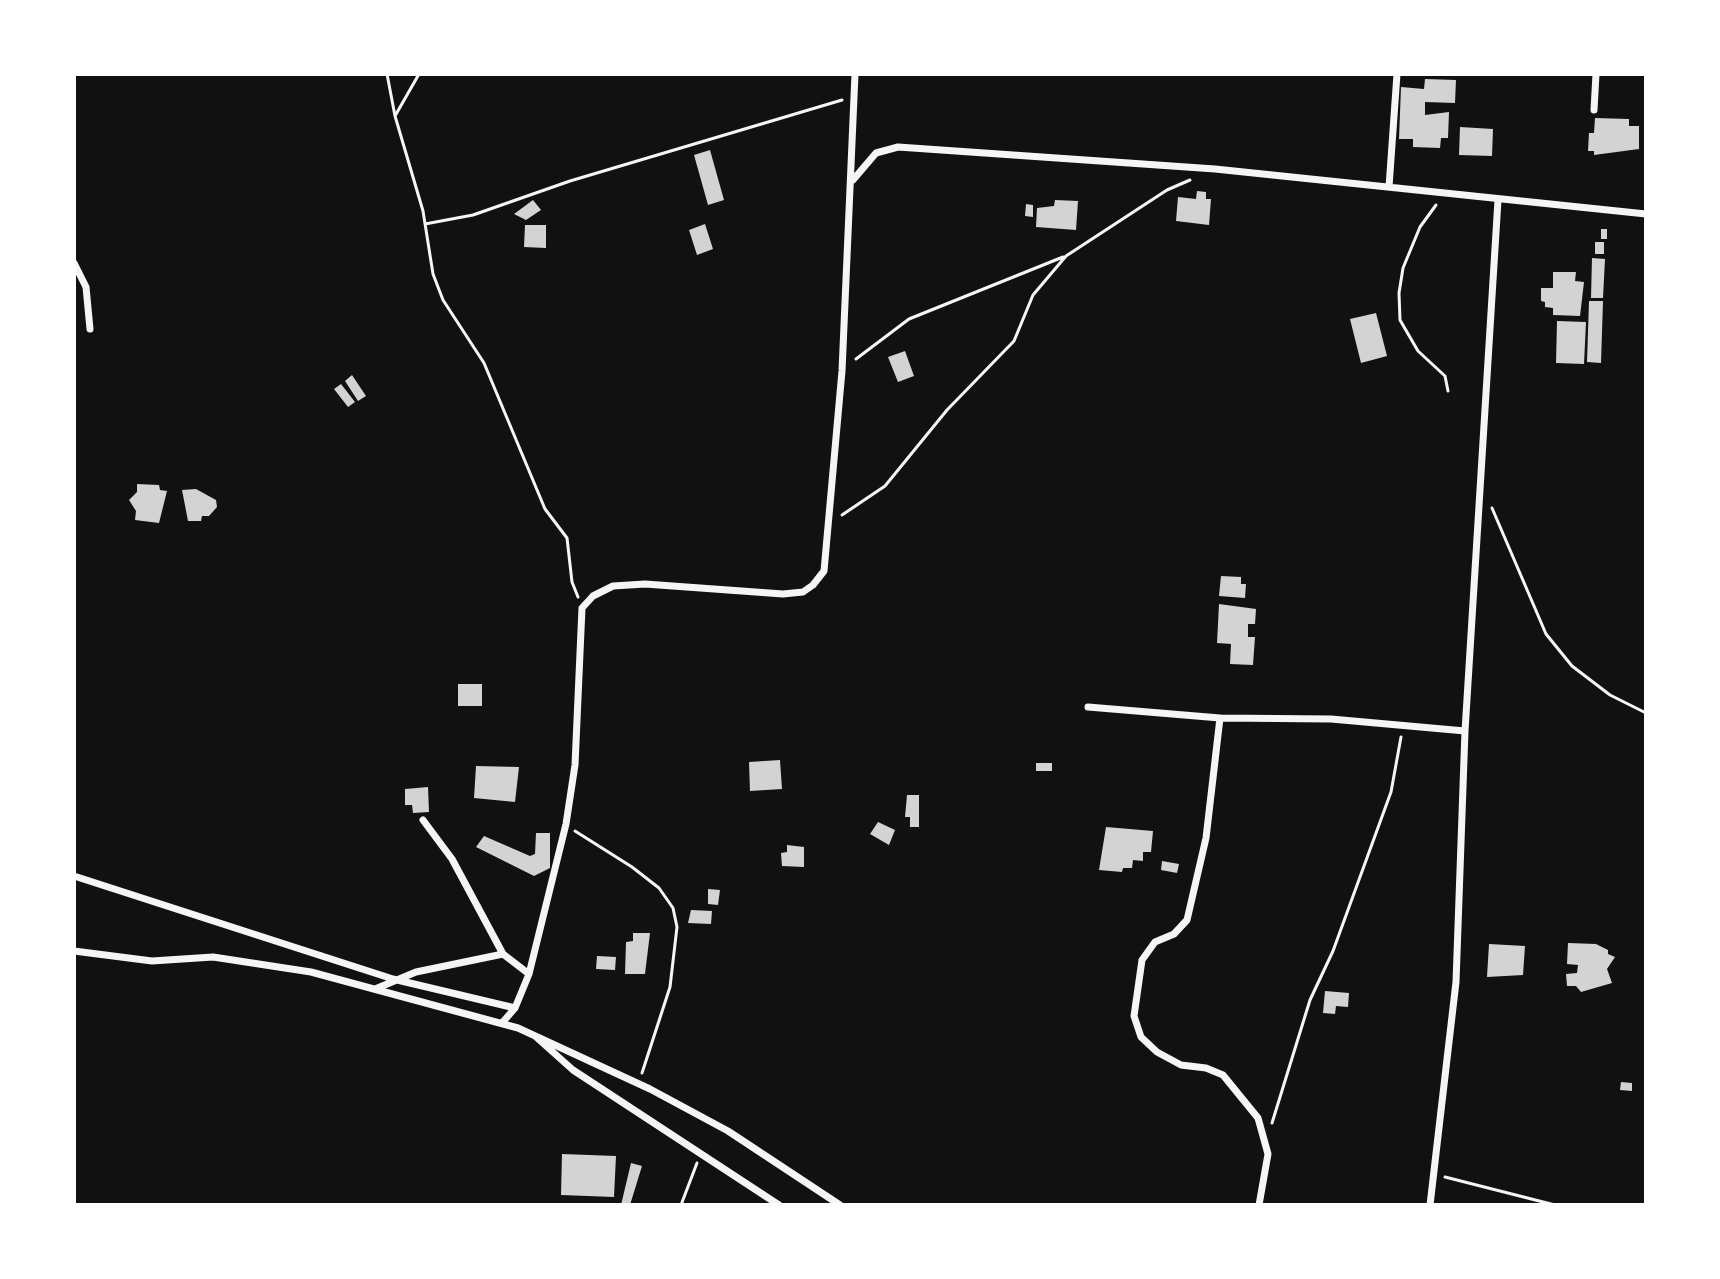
<!DOCTYPE html>
<style>
body{margin:0}
#map{position:relative;width:1720px;height:1279px;overflow:hidden;background:#111;font-family:"PT Sans Narrow",sans-serif}
canvas{display:block}
.frame{position:absolute;inset:0;border:76px solid #fff;pointer-events:none}
</style>
<div id="map">
<canvas width="1720" height="1279"></canvas>
<div class="frame"></div>
</div>
<script>
const c = document.querySelector('canvas').getContext('2d');
c.lineJoin = 'round';
function fillPath(path, color) {
  c.fillStyle = color;
  c.fill(path, 'evenodd');
}
function shape(rows) {
  const path = new Path2D();
  for (const r of rows) {
    path.moveTo(r[0], r[1]);
    for (let i = 2; i < r.length; i += 2) path.lineTo(r[i], r[i + 1]);
  }
  return path;
}
function stroke(path, color, width, dash) {
  c.strokeStyle = color;
  c.lineWidth = width;
  c.lineCap = dash ? 'butt' : 'round';
  c.setLineDash(dash || []);
  c.stroke(path);
}
const building = shape([
 [1425,79,1456,80,1455,103,1425,102,1425,115,1449,112,1448,138,1441,138,1440,148,1413,147,1413,139,1399,139,1401,87,1424,89],
 [1595,118,1629,119,1629,126,1639,126,1639,149,1594,155,1594,151,1588,151,1589,133,1594,133],
 [1460,127,1493,129,1492,156,1459,155],
 [710,150,724,200,708,205,694,155],
 [1197,191,1206,192,1206,199,1211,199,1209,225,1176,221,1178,197,1196,199],
 [533,200,541,210,526,220,514,214],
 [1055,200,1078,201,1076,230,1036,227,1037,208,1054,206],
 [1026,204,1033,205,1033,217,1025,216],
 [705,224,713,249,697,255,689,230],
 [525,225,546,225,546,248,524,247],
 [1601,229,1607,229,1607,239,1601,239],
 [1595,242,1604,242,1604,254,1595,254],
 [1592,258,1605,259,1603,298,1591,298],
 [1553,272,1576,272,1575,281,1584,282,1580,316,1553,315,1553,308,1545,307,1545,302,1541,301,1541,288,1553,288],
 [1589,301,1603,301,1601,363,1587,362],
 [1376,313,1387,356,1361,363,1350,319],
 [1557,321,1586,322,1584,364,1556,363],
 [905,351,914,376,898,382,888,357],
 [352,375,366,396,358,401,345,381],
 [341,384,355,402,348,407,334,389],
 [137,484,159,485,160,490,167,491,159,523,135,520,136,511,129,500,137,492],
 [196,489,216,500,217,507,209,516,202,516,201,521,188,521,182,490],
 [1221,576,1241,577,1241,584,1246,584,1245,598,1219,596],
 [1219,604,1256,609,1255,624,1248,624,1248,637,1255,637,1253,665,1230,664,1231,644,1217,643],
 [458,684,482,684,482,706,458,706],
 [780,760,782,789,750,791,749,762],
 [1036,763,1052,763,1052,771,1036,771],
 [476,766,519,767,515,802,474,798],
 [428,787,429,812,413,813,412,805,405,805,405,789],
 [907,795,919,795,919,827,910,827,910,817,905,817],
 [878,822,895,830,889,845,870,834],
 [1106,827,1153,831,1151,852,1143,852,1143,861,1133,860,1132,868,1123,868,1122,872,1099,870],
 [536,833,550,833,550,868,534,876,476,847,484,836,530,856,535,854],
 [787,845,804,847,804,867,782,866,781,853,787,852],
 [1162,861,1179,864,1177,873,1161,870],
 [708,889,720,890,718,905,708,904],
 [691,910,712,911,711,924,688,923],
 [633,933,650,933,645,974,625,974,626,942,633,941],
 [1568,943,1596,944,1608,950,1608,954,1615,957,1607,969,1612,983,1581,992,1576,986,1567,986,1566,974,1577,973,1578,965,1567,964],
 [1489,944,1525,946,1523,975,1487,977],
 [597,956,616,957,615,970,596,969],
 [1325,991,1349,993,1348,1007,1336,1006,1335,1014,1323,1013],
 [1621,1082,1632,1083,1632,1091,1620,1090],
 [562,1154,616,1156,614,1197,561,1195],
 [631,1163,642,1166,630,1205,621,1205]
]);
const path = shape([
 [387,74,395,116,423,211,433,274,443,300,484,363,545,509,567,538,572,582,578,597],
 [395,116,419,74],
 [1436,205,1420,227,1403,268,1399,293,1400,320,1418,351,1445,376,1448,391],
 [425,224,473,215,570,181,842,100],
 [856,359,909,319,1063,257],
 [1492,508,1546,634,1572,666,1610,695,1646,713],
 [842,515,885,486,947,410,1014,341,1033,295,1066,256,1167,190,1190,180],
 [575,831,632,867,659,888,673,908,677,927,670,987,642,1073],
 [1272,1123,1310,1000,1333,951,1391,792,1401,737],
 [1445,1177,1555,1205],
 [681,1205,697,1163]
]);
const minor = shape([
 [1594,110,1596,74],
 [853,180,876,153,898,147,1215,169,1646,214],
 [1389,187,1397,74],
 [74,263,86,287,90,329],
 [1088,707,1220,718,1331,719,1465,731],
 [1220,718,1206,838,1187,920,1174,934,1155,942,1142,960,1134,1016,1141,1037,1157,1052,1181,1065,1206,1068,1223,1075,1258,1118,1268,1154,1259,1205],
 [423,820,452,859,503,954,529,974],
 [74,876,393,979,515,1008],
 [74,951,152,961,213,957,311,972,518,1028,650,1089,728,1131,840,1205],
 [375,989,416,972,503,954],
 [502,1023,515,1008,529,974,566,824,575,765,582,608,593,596,613,586,645,584,783,594,803,592,813,585,824,571,842,371,855,74],
 [535,1036,573,1070,779,1205],
 [1430,1205,1456,982,1465,731,1498,200]
]);
fillPath(building, '#d3d3d3');
stroke(path, '#f5f5f5', 3);
stroke(minor, '#f5f5f5', 7);
</script>
